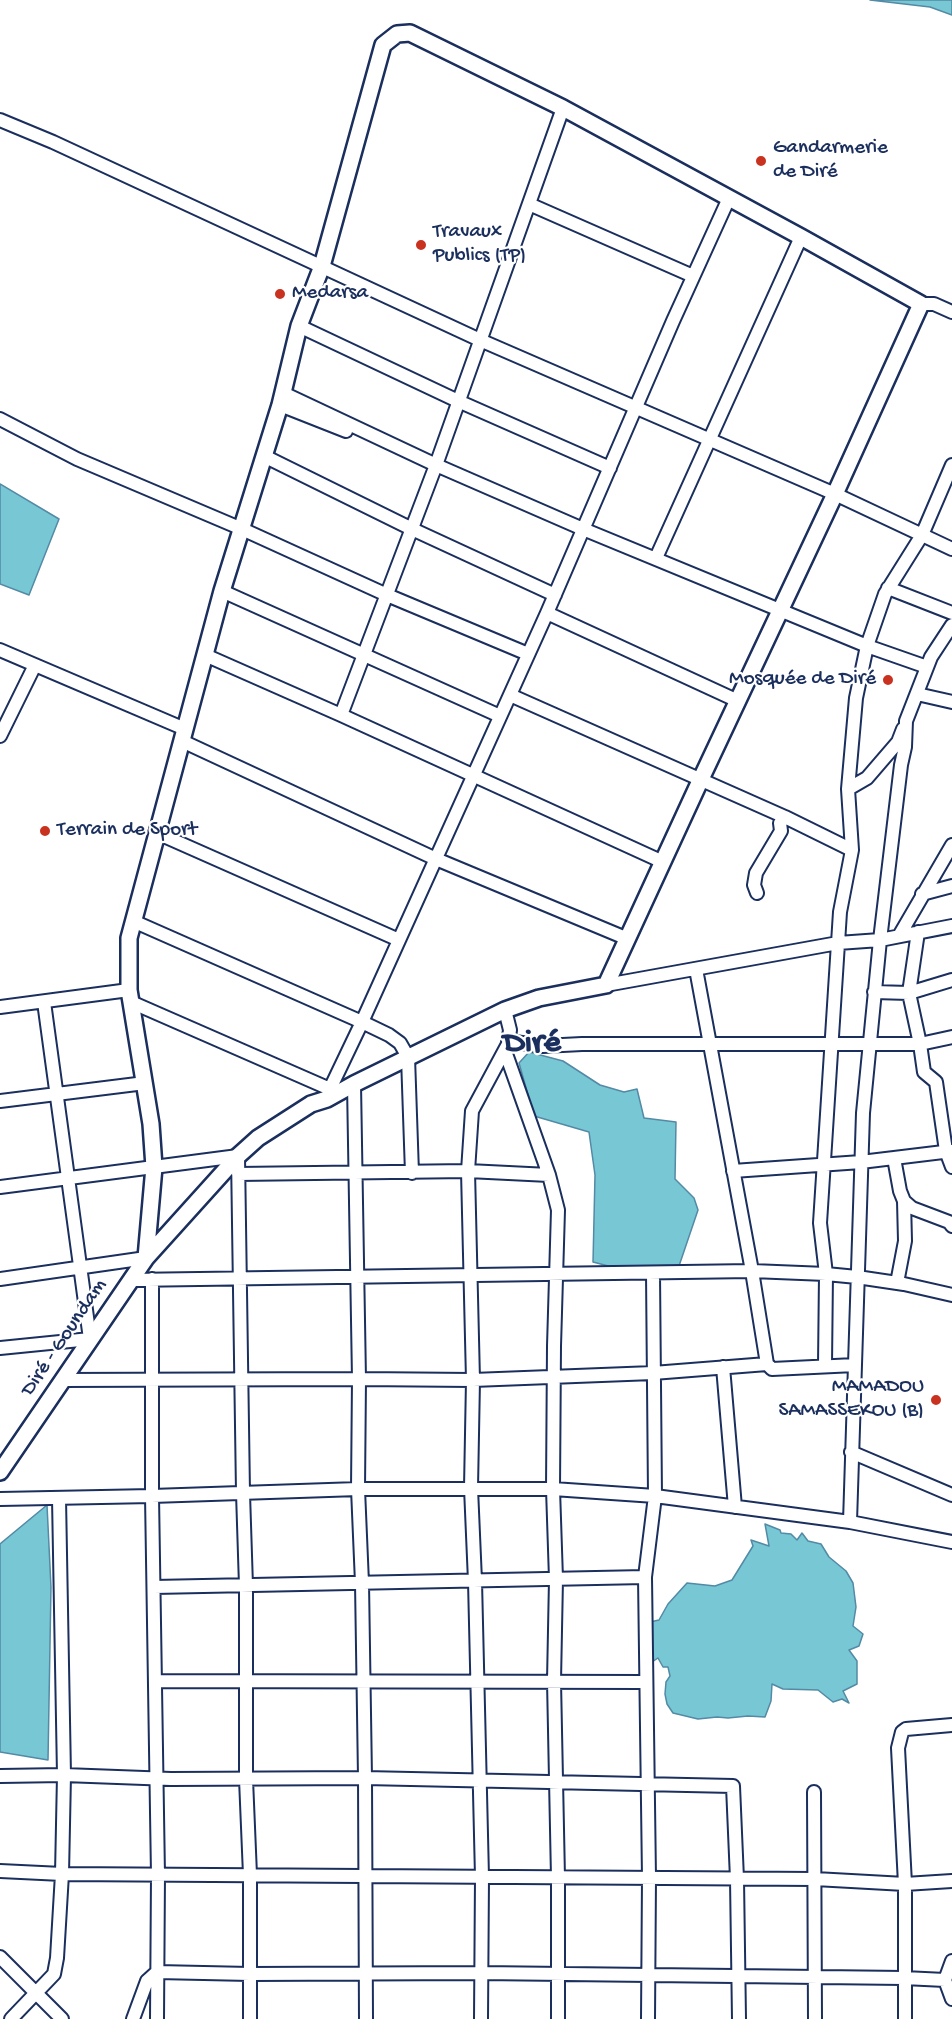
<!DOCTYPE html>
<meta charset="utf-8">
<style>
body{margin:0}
canvas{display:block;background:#fff}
</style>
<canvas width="952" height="2019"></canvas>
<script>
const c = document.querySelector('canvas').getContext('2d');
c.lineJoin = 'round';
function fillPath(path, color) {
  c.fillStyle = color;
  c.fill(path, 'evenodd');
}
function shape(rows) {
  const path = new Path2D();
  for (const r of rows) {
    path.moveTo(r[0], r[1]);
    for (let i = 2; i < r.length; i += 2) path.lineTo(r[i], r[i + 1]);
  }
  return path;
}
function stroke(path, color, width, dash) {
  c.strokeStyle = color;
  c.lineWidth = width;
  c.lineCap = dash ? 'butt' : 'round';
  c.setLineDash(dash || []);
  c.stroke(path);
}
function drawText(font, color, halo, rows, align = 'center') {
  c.font = font + ' "Gochi Hand",sans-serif';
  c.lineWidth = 4.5;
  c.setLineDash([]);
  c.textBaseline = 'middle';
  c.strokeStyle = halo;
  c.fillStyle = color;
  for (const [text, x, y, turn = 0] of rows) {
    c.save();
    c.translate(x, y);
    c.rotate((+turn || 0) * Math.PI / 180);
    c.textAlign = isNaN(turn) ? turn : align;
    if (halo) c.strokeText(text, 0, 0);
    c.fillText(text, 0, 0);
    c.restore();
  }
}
const water = shape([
 [870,0,952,0,952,15,930,7,870,0],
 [0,484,59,519,29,595,0,584,0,484],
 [529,1052,563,1061,600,1085,624,1092,637,1089,644,1118,676,1122,675,1179,694,1198,698,1210,679,1266,612,1267,593,1262,595,1175,589,1132,534,1116,519,1063,529,1052],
 [47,1505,51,1587,48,1760,0,1752,0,1544,47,1505],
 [765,1524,780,1530,781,1533,791,1534,797,1540,802,1533,808,1541,821,1544,829,1557,846,1571,853,1583,856,1607,853,1626,863,1634,859,1646,849,1650,857,1661,857,1684,843,1691,849,1703,842,1699,833,1702,818,1690,783,1689,772,1684,771,1701,765,1717,748,1716,728,1718,717,1717,698,1719,673,1713,667,1704,665,1694,666,1682,670,1676,668,1667,663,1667,658,1658,646,1666,640,1645,641,1624,659,1620,668,1604,687,1583,715,1586,732,1580,753,1546,751,1540,769,1546,765,1524]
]);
const minor = shape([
 [0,120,53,142,480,340,835,494,952,549],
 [529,204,693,276],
 [921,304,934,304,952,312],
 [299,326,458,401,610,468],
 [283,393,436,465,583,529,867,646,927,667],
 [280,405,346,431],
 [0,419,77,459,242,529,387,595,528,654],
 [264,456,412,529,555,595],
 [656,558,801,237],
 [888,588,952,613],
 [222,591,500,716],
 [547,613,738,701],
 [0,650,185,729],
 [205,655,341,715,663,862],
 [917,694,952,702],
 [510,695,785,817,852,850],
 [341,715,436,465,563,108],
 [0,736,35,665],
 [182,741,436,859,628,939],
 [848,789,867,778,898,742,903,729],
 [157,833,399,940],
 [757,893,754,885,756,873,781,831,780,823,785,817],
 [922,894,952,886],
 [133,921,362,1022,389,1035,400,1043,408,1057,412,1173],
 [918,932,909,993,920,1044,924,1072,936,1082,946,1151,952,1167],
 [899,936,952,845],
 [696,969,752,1271,767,1364,772,1369,855,1365],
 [606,985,838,943,880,940,952,926],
 [874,992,909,993,952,980],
 [131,1002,330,1089],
 [0,1007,129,990],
 [508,1041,543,1046,582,1044,920,1044,952,1037],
 [505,1051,549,1175,558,1210,554,1346,553,1489,556,1579,554,1681,558,1878,558,2019],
 [354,1084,359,1379,358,1489,362,1583,365,1778,366,2019],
 [327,1099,330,1089,362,1022,547,613,673,321,729,198],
 [0,1101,145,1083],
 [894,1158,900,1191,904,1201,912,1208,949,1222,952,1226],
 [733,1171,861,1162,952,1151],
 [238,1174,468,1171,549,1175],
 [0,1187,238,1156,243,1493,246,1586,246,1779,250,1875,250,2019],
 [0,1279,146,1258],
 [152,1279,152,1496,158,1875,157,2019],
 [130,1280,752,1271,826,1274,857,1277,904,1284,952,1295],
 [897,1283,905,1241,904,1201],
 [0,1348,90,1339,44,1002],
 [825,1365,826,1274,820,1223,840,912,852,850,848,789,856,698,867,646,885,594,922,535,952,465],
 [723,1367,735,1507],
 [62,1380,359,1379,473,1380,653,1373,767,1364],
 [851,1452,952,1495],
 [0,1499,152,1496,358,1489,553,1489,655,1496,850,1522,952,1542],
 [850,1522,863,1113,880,940,901,765,905,747,906,721,931,657,952,625],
 [154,1587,645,1577],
 [155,1681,646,1682],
 [0,1776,64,1775,171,1779,365,1778,733,1786,737,1879,739,2019],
 [814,1792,815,2019],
 [0,1871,62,1874,815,1879,905,1884,952,1881],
 [0,1957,62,2019],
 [952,1961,945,1980,952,1999],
 [11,2019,54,1974,57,1958,62,1874,64,1775,59,1498],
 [133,2019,147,1981,157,1972,250,1974,481,1973,904,1978,945,1980],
 [481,2019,482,1877,475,1581,471,1488,473,1380,468,1171,472,1111,508,1044,510,1030,505,1010],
 [648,2019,649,1878,645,1577,655,1496,653,1273],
 [905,2019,905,1884,898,1748,902,1732,906,1729,952,1725]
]);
const major = shape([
 [0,1472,146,1258,238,1156,258,1138,311,1104,327,1099,354,1084,505,1010,539,998,606,985,700,781,835,494,921,304,801,237,563,108,410,33,397,34,383,45,322,266,299,326,280,405,222,591,129,938,129,990,151,1124,154,1167,146,1258]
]);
const markers = [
 [761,161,6,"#c8321e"],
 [421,245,6,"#c8321e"],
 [280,294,6,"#c8321e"],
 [888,680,6,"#c8321e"],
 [45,831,6,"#c8321e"],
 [936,1400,6,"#c8321e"]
];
const poiNames = [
 ["Gandarmerie",773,149],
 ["de Diré",773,173],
 ["Travaux",433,233],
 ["Publics (TP)",433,257],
 ["Medarsa",292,294],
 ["Mosquée de Diré",876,680,"right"],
 ["Terrain de Sport",57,831],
 ["MAMADOU",924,1388,"right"],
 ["SAMASSEKOU (B)",924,1412,"right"]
];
const streetNames = [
 ["Diré - Goundam",65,1338,-56]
];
const townNames = [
 ["Diré",532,1045]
];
fillPath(water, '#78c7d4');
stroke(water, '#538aa5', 1.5);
stroke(minor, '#1b2f5e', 16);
stroke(major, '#1b2f5e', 20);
stroke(minor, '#fff', 12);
stroke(major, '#fff', 15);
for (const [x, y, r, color] of markers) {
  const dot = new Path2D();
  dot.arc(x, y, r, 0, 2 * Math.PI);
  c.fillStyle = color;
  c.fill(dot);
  stroke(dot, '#fff', 2);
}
drawText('21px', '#1b2f5e', '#fff', poiNames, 'left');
drawText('21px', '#1b2f5e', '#fff', streetNames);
drawText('bold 33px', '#1b2f5e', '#fff', townNames);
</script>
